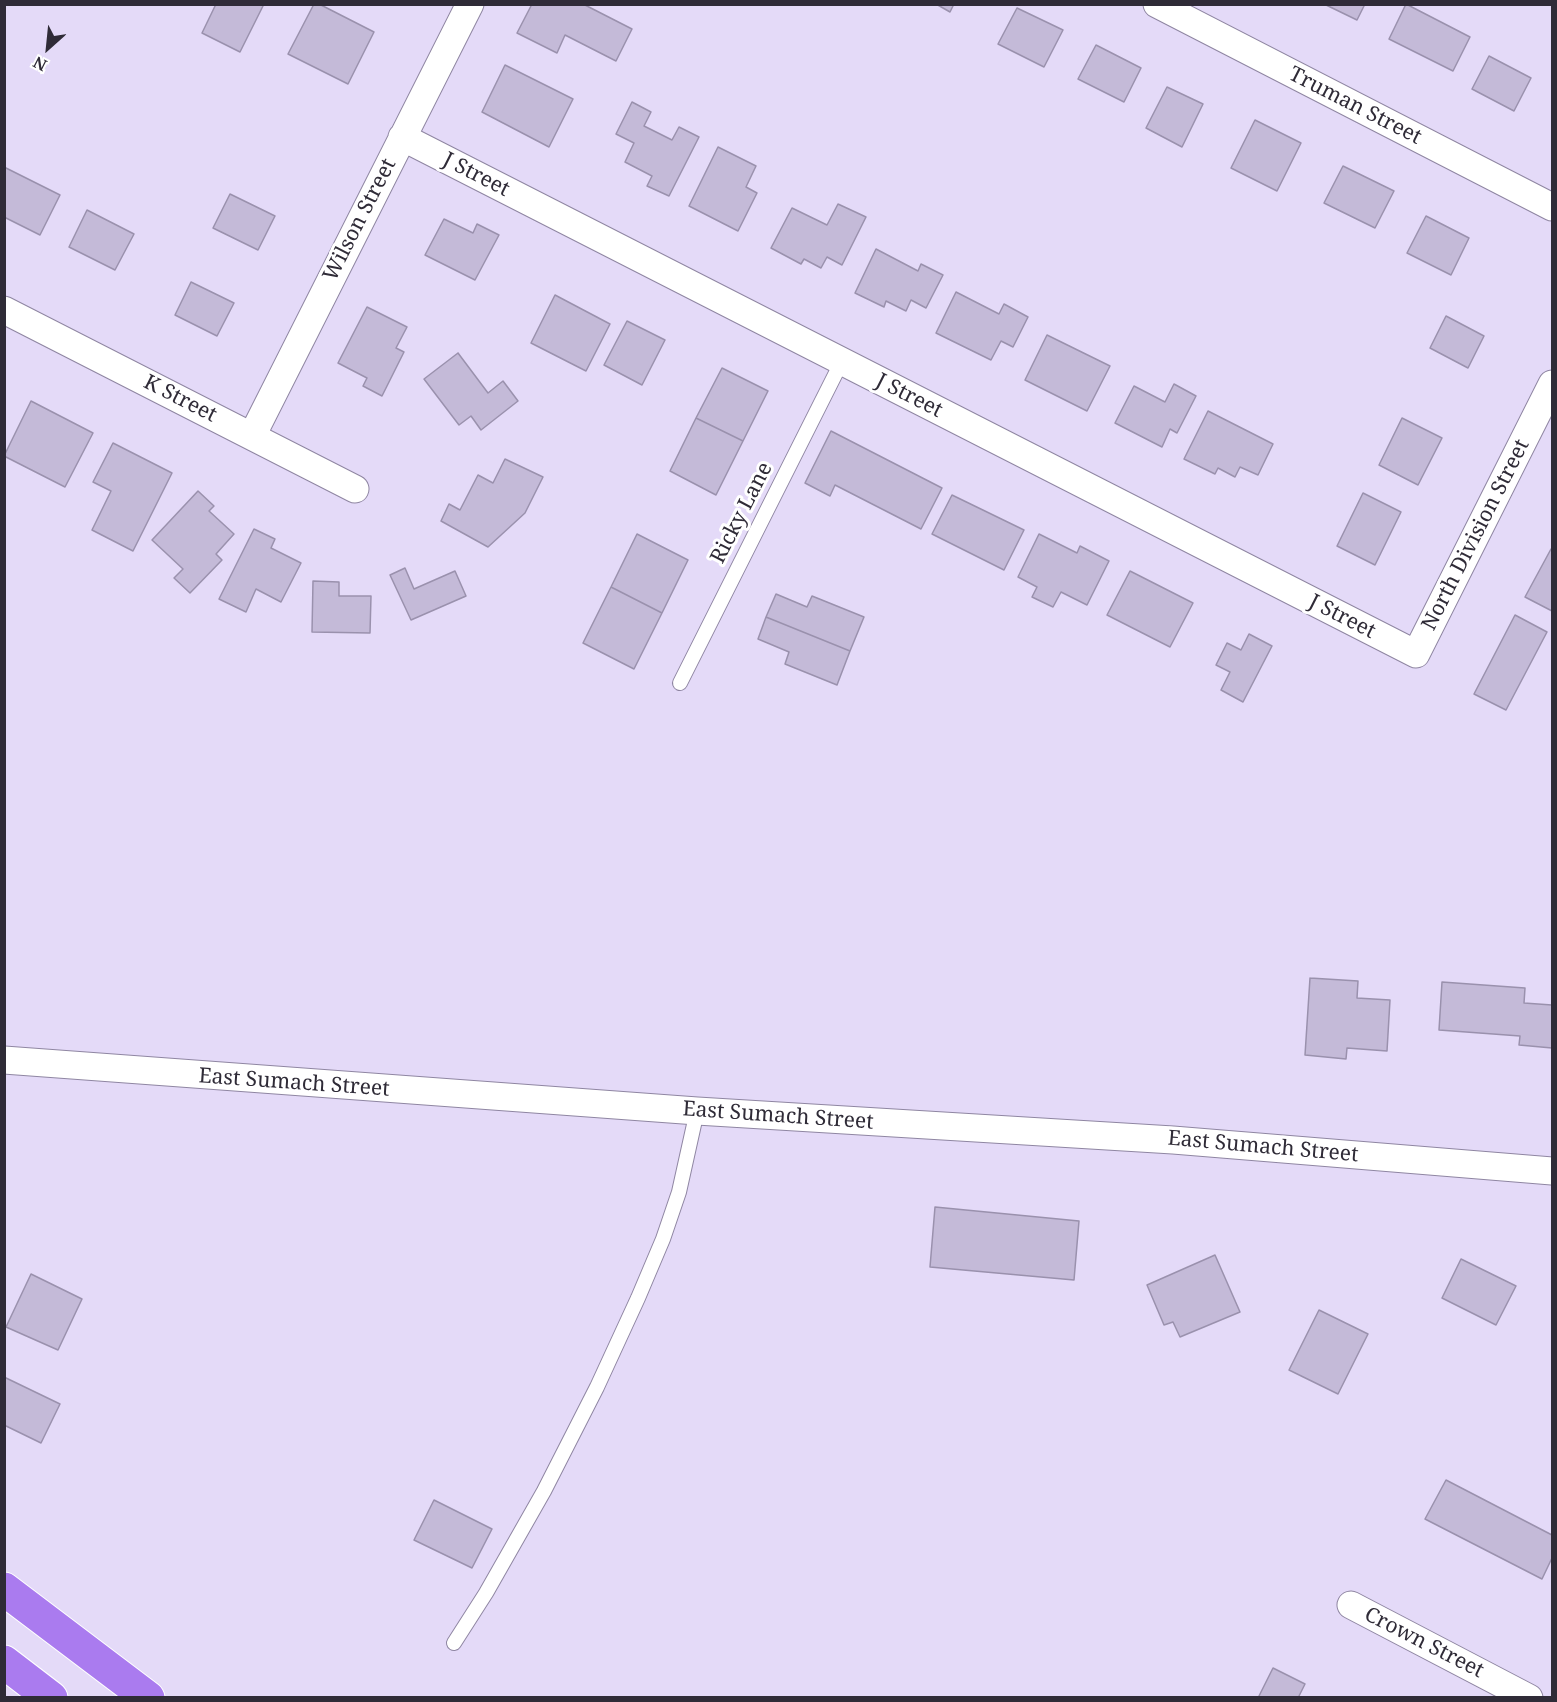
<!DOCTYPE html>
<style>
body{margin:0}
#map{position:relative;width:1557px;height:1702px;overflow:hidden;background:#e4daf8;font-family:"Noto Serif",serif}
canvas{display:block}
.frame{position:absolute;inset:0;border:6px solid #2f2b37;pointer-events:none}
.north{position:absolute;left:18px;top:18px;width:60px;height:60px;-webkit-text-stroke:4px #fff;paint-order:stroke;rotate:207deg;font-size:16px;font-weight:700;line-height:24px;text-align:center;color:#2f2b37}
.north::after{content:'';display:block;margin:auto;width:21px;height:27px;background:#2f2b37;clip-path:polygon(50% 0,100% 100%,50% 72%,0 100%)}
</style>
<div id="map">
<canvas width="1557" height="1702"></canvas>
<div class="frame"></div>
<div class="north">N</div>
</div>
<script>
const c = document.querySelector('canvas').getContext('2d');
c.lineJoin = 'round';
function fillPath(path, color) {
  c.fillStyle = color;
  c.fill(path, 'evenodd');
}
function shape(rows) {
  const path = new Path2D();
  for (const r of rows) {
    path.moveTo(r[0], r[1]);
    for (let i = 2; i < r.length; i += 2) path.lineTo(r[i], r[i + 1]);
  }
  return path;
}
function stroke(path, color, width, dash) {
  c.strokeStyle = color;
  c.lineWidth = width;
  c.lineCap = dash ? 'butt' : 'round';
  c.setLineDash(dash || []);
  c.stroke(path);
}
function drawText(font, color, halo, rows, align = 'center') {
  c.font = font + ' "Noto Serif",serif';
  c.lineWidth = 6;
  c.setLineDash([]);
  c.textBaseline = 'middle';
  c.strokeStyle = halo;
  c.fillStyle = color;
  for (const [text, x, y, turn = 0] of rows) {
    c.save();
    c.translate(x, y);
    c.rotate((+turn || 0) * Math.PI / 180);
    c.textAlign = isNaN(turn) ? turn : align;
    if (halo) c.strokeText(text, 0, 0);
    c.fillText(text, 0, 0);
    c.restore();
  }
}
const building = shape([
 [216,4,264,4,240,52,202,33,216,4],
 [314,4,319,4,374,32,348,84,288,54,314,4],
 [532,4,583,4,632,29,616,61,565,35,557,53,517,33,532,4],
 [936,4,954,4,950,12,936,4],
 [1324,4,1365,4,1357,20,1324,4],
 [1406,4,1470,37,1453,71,1389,39,1406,4],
 [1017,8,1063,30,1044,67,998,44,1017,8],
 [1096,45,1141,68,1124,102,1078,79,1096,45],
 [1489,56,1531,78,1514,111,1472,89,1489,56],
 [505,65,573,99,549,147,482,112,505,65],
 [1167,87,1203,104,1182,147,1146,128,1167,87],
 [632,102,651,112,644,126,672,140,679,127,699,137,669,196,647,186,652,176,625,162,634,143,616,134,632,102],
 [1255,120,1301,143,1277,191,1231,168,1255,120],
 [718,147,756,166,746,187,757,193,738,231,689,206,718,147],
 [1343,166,1394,191,1375,228,1324,203,1343,166],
 [4,167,60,195,40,235,4,217,4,167],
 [230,194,275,216,258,250,213,228,230,194],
 [838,204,866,217,842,265,827,257,821,268,804,259,801,264,771,248,792,208,827,225,838,204],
 [87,210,134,234,115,270,69,247,87,210],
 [1426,216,1469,238,1451,275,1407,253,1426,216],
 [444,219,473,233,477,224,499,235,475,280,425,255,444,219],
 [876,249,918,271,921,264,943,275,926,308,911,300,906,311,886,301,884,307,855,293,876,249],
 [191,282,234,303,217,336,175,315,191,282],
 [956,292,999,314,1004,304,1028,317,1013,347,1001,341,991,360,936,333,956,292],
 [555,295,610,324,586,371,531,343,555,295],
 [367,307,407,327,396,348,404,352,382,396,363,386,367,378,338,363,367,307],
 [1446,316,1484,336,1468,368,1430,348,1446,316],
 [627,321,665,340,642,385,604,365,627,321],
 [1047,335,1110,366,1087,411,1025,380,1047,335],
 [458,353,488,393,503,381,518,401,481,430,471,416,459,425,424,379,458,353],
 [722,368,768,391,743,441,696,418,722,368],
 [1174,384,1196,396,1177,433,1170,429,1162,447,1115,423,1134,386,1165,402,1174,384],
 [31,401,93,433,65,487,4,456,31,401],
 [1208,411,1273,444,1258,475,1240,467,1235,477,1218,468,1215,474,1184,459,1208,411],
 [696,418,743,441,716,495,670,471,696,418],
 [1402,418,1442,438,1418,485,1379,465,1402,418],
 [831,431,942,488,921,529,835,485,830,496,805,483,831,431],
 [113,443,172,473,133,551,92,530,111,491,93,482,113,443],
 [505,459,543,477,525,513,488,547,441,521,449,504,460,510,478,475,493,483,505,459],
 [198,491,214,506,209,511,234,534,216,554,222,560,190,593,174,578,183,569,152,540,198,491],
 [1363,493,1401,512,1375,565,1337,546,1363,493],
 [952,495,1024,530,1004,570,932,534,952,495],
 [254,529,275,539,271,548,301,563,281,602,256,589,246,612,219,599,254,529],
 [637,534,688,560,662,613,611,587,637,534],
 [1039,534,1077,553,1080,546,1109,561,1087,605,1061,592,1053,607,1032,597,1037,587,1018,577,1039,534],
 [1551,549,1552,550,1552,611,1525,597,1551,549],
 [405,568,414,589,455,571,466,596,411,620,390,575,405,568],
 [1130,571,1193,603,1170,647,1107,615,1130,571],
 [313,581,339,582,339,596,371,596,370,633,312,632,313,581],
 [611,587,662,613,634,669,583,643,611,587],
 [776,594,807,607,812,596,864,617,850,651,766,617,776,594],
 [1515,615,1547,632,1506,710,1474,694,1515,615],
 [766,617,850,651,837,685,785,664,789,652,758,639,766,617],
 [1249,634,1272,646,1243,702,1221,690,1230,672,1216,665,1227,643,1241,650,1249,634],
 [1310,978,1358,981,1357,998,1390,1000,1387,1051,1347,1048,1346,1059,1305,1055,1310,978],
 [1442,982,1525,988,1524,1003,1552,1005,1552,1048,1519,1045,1520,1036,1439,1030,1442,982],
 [935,1207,1079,1221,1074,1280,930,1267,935,1207],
 [1215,1255,1240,1312,1180,1337,1173,1322,1164,1325,1147,1285,1215,1255],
 [1461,1259,1516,1286,1496,1325,1442,1298,1461,1259],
 [31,1274,82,1299,58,1350,6,1327,31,1274],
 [1319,1310,1368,1334,1338,1394,1289,1370,1319,1310],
 [4,1377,60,1404,41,1443,4,1425,4,1377],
 [1446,1480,1552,1535,1552,1558,1542,1579,1425,1519,1446,1480],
 [434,1500,492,1529,472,1568,414,1540,434,1500],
 [1273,1668,1305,1684,1298,1698,1258,1698,1273,1668]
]);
const lane = shape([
 [680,683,842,361],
 [454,1643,486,1593,544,1491,597,1387,638,1298,663,1239,679,1192,697,1111]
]);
const street = shape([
 [1157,4,1552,207],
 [402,137,1416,654,1552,384],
 [4,310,355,489],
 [252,436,470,4],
 [4,1060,697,1111,1173,1140,1552,1171],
 [1351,1605,1529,1698]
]);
const highway = shape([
 [4,1589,148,1698],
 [4,1662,51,1698]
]);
const streetNames = [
 ["Truman Street",1355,106,27],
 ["J Street",476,175,27],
 ["Wilson Street",360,220,-63],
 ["J Street",909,396,27],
 ["K Street",180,399,27],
 ["Ricky Lane",742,513,-63],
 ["North Division Street",1476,535,-63],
 ["J Street",1342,617,27],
 ["East Sumach Street",294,1083,4],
 ["East Sumach Street",778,1116,4],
 ["East Sumach Street",1263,1147,5],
 ["Crown Street",1424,1643,27]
];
fillPath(building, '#c4bad8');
stroke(building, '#9a91ad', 1.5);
stroke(lane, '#8f86a2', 16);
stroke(street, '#8f86a2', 29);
stroke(highway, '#fff', 35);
stroke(lane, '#fff', 14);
stroke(street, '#fff', 27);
stroke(highway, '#aa7bef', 33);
drawText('21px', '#2f2b37', '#fff', streetNames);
</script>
